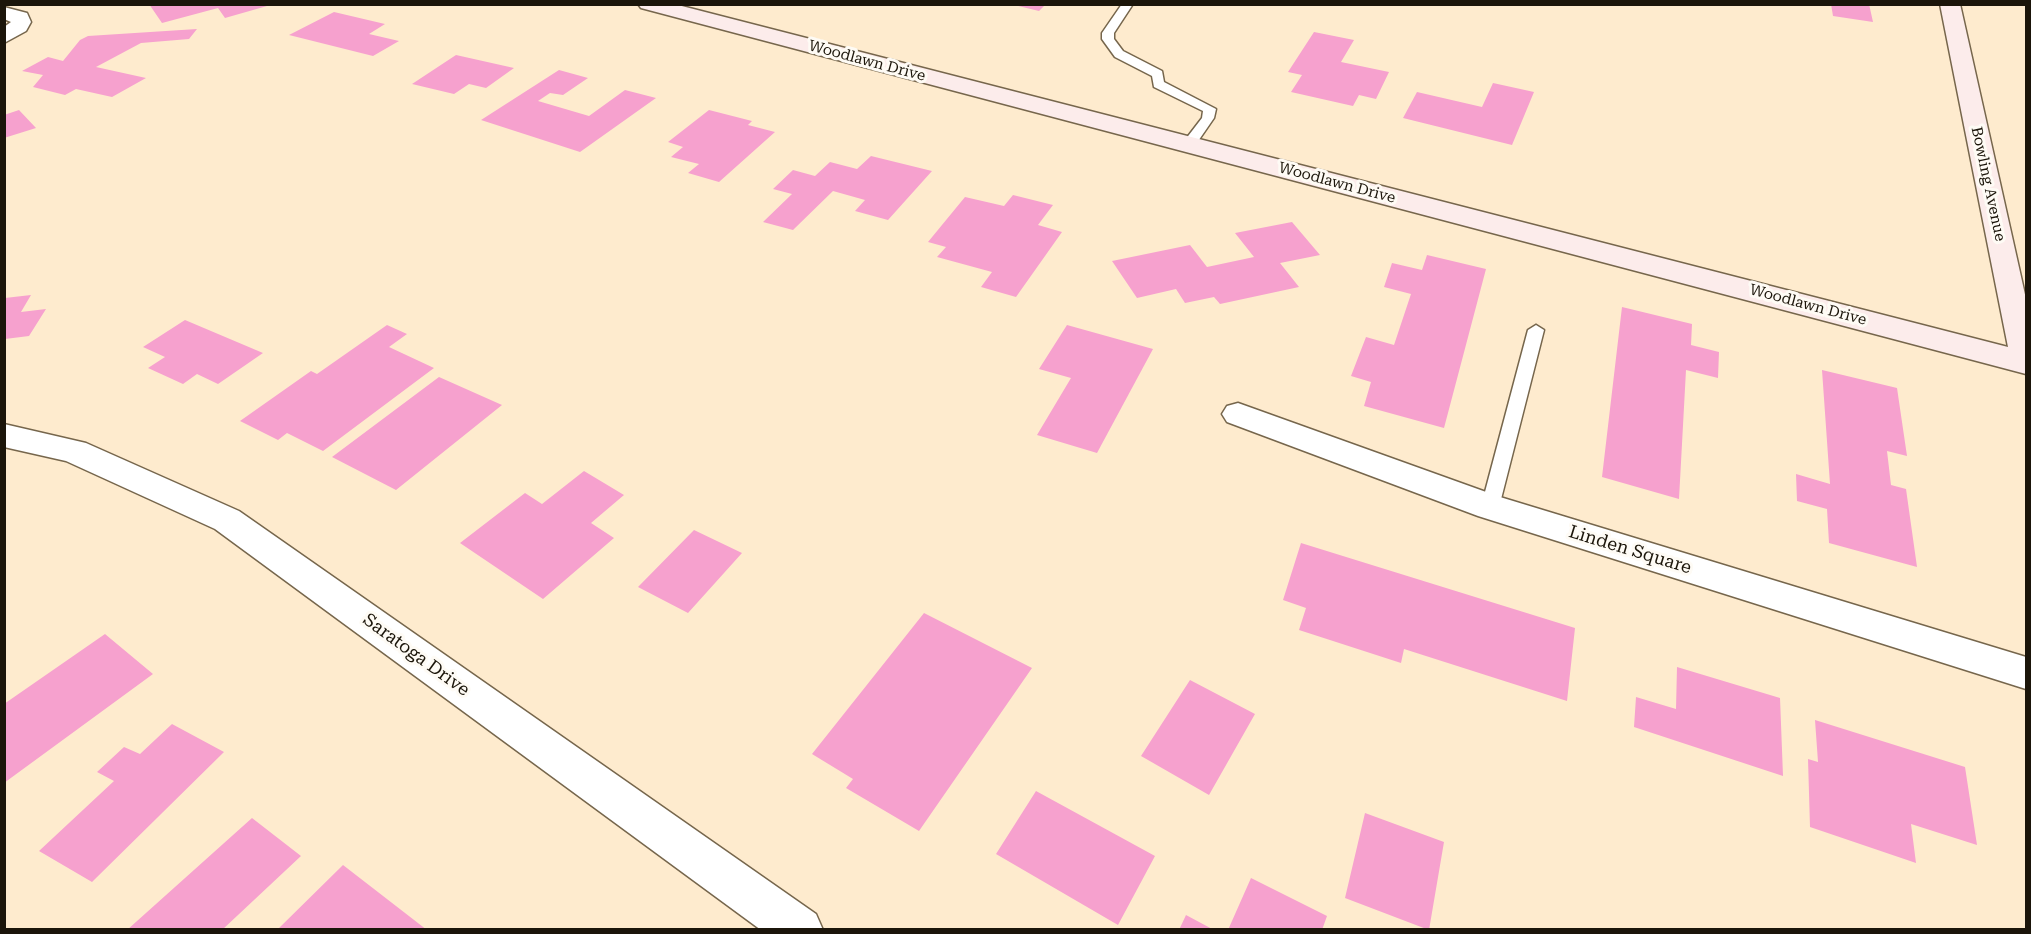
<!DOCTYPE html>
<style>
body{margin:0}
#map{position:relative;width:2031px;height:934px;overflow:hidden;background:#feebce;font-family:"Roboto Serif",serif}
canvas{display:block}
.frame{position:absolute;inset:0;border:6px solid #1b150a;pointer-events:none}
</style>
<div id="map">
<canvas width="2031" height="934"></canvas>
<div class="frame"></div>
</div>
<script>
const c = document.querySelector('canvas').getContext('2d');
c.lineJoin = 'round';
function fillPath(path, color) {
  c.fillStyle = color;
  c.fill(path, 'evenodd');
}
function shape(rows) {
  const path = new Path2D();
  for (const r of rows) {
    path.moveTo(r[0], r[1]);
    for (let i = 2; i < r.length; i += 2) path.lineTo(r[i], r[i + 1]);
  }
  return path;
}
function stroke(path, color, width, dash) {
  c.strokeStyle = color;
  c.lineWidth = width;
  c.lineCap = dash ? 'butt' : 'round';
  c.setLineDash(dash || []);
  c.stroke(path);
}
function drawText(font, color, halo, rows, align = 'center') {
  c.font = font + ' "Roboto Serif",serif';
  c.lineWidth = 6;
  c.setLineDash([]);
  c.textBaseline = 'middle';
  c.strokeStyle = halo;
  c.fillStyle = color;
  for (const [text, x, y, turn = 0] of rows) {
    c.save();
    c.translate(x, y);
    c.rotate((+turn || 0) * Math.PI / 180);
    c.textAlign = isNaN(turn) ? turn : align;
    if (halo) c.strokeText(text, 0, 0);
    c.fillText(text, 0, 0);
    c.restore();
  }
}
const building = shape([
 [149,4,266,4,267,6,225,18,218,8,162,23],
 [1010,4,1046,4,1039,11],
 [1831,4,1869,4,1873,22,1833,16],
 [334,12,385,24,369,34,399,41,373,56,289,35],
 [197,29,189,39,141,43,96,67,146,78,112,97,76,89,65,95,33,87,43,75,22,71,48,57,63,61,80,40,88,36],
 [1314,32,1354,40,1341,62,1389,72,1376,99,1359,95,1353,106,1291,92,1302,75,1288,72],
 [456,55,514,68,486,88,469,84,454,94,412,84],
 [559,70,588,78,563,95,550,93,538,101,589,116,625,90,656,98,580,152,481,120],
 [1493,83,1534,92,1512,145,1403,118,1417,92,1482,107],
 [19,110,36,128,4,138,4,115],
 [709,110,752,121,748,125,775,132,719,182,688,173,699,164,671,157,683,147,668,142],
 [871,156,932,171,888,220,855,211,865,200,833,191,793,230,763,222,792,194,773,189,793,170,815,176,830,162,857,169],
 [1013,195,1053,205,1038,225,1062,232,1016,297,981,287,992,272,937,257,946,247,928,242,965,197,1004,206],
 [1292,222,1320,255,1280,263,1299,287,1220,304,1214,297,1185,303,1176,289,1137,298,1112,261,1190,245,1207,267,1254,257,1235,233],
 [1427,255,1486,269,1444,428,1364,406,1371,382,1351,376,1366,337,1394,345,1411,294,1384,287,1392,263,1422,270],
 [31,295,21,312,46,309,29,336,5,339,5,298],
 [1622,307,1692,324,1691,345,1719,352,1718,378,1686,370,1679,499,1602,477],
 [185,320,263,353,218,384,197,374,183,384,148,368,165,357,143,347],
 [387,325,407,334,389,347,434,368,323,451,287,433,278,440,240,421,311,371,317,374],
 [1067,325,1153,349,1097,453,1037,435,1071,378,1039,369],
 [1822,370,1897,388,1907,456,1887,451,1891,485,1906,489,1917,567,1829,543,1827,509,1797,501,1796,474,1830,484],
 [439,377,502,405,396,490,332,457],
 [584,471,624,495,591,523,614,538,543,599,460,543,525,493,542,504],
 [694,530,742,553,688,613,638,587],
 [1301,543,1575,628,1567,701,1404,649,1401,663,1299,630,1306,608,1283,600],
 [924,613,1032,668,919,831,846,788,853,779,812,754],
 [105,634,153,674,4,783,4,704],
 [1677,667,1780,698,1783,776,1634,727,1636,697,1676,709],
 [1190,680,1255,714,1209,795,1141,756],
 [1815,720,1965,767,1977,845,1911,824,1916,863,1810,827,1808,759,1818,762],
 [172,724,224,752,92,882,39,851,114,781,97,772,124,747,140,754],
 [1036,791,1155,856,1118,925,996,854],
 [1365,813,1444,842,1429,930,1345,898],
 [252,818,301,856,222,930,127,930],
 [343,865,427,930,277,930],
 [1251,878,1327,916,1322,930,1228,930],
 [1186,915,1214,930,1179,930]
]);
const lane = shape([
 [1122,4,1133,4,1114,33,1114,39,1123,51,1162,71,1164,82,1216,109,1214,118,1194,147,1189,148,1182,144,1202,118,1203,111,1154,87,1152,76,1115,57,1102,39,1102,33,1122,4],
 [1536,325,1544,330,1499,507,1497,512,1490,514,1483,512,1481,507,1528,330,1536,325]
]);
const street = shape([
 [4,7,27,13,31,22,26,31,4,43,4,27,11,22,4,19,4,7],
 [1238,403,1500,497,2026,657,2026,689,1478,516,1227,422,1222,414,1227,406,1238,403],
 [4,424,86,443,239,511,816,914,823,930,761,930,215,529,66,461,4,447,4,424]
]);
const secondary = shape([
 [638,4,674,4,2008,347,1940,4,1960,4,2026,299,2026,374,641,8,638,4]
]);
const farStreetnames = [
 ["Woodlawn Drive",867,61,15],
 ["Woodlawn Drive",1337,183,15],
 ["Bowling Avenue",1988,184,78],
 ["Woodlawn Drive",1808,305,15]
];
const streetNames = [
 ["Linden Square",1630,550,17],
 ["Saratoga Drive",416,655,36]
];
fillPath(building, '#f6a1ce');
stroke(lane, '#76664c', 3);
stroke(street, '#76664c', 3);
stroke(secondary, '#76664c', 3);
fillPath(lane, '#fff');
fillPath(street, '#fff');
fillPath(secondary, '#fceceb');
drawText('15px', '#1b150a', '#fefbf5', farStreetnames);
drawText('18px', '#1b150a', '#fefbf5', streetNames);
</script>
